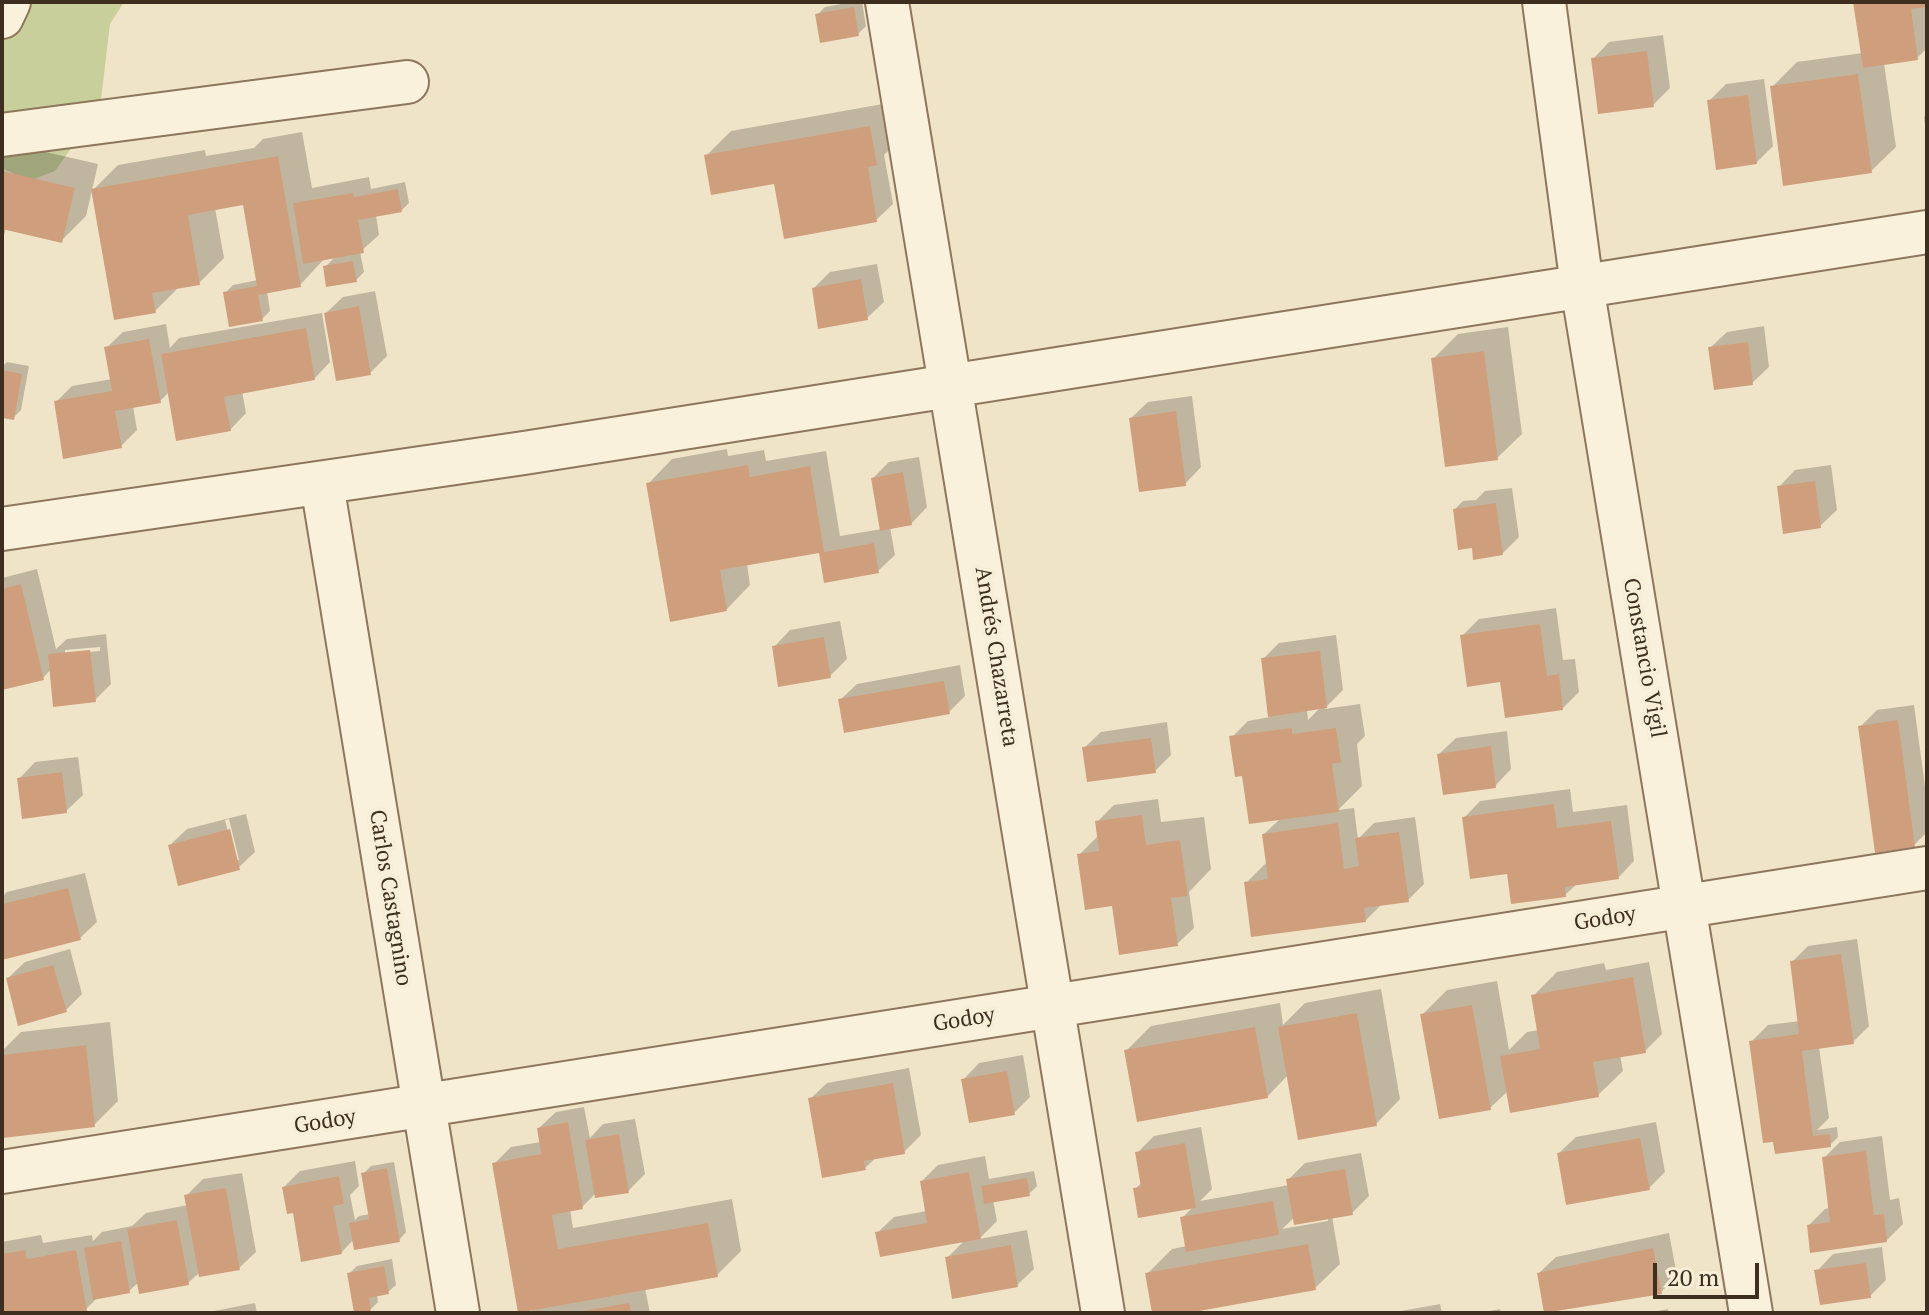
<!DOCTYPE html>
<meta charset="utf-8">
<style>
body{margin:0}
#map{position:relative;width:1929px;height:1315px;overflow:hidden;background:#f0e4c8;font-family:"PT Serif",serif}
canvas{display:block}
.frame{position:absolute;inset:0;border:4px solid #3d2e20;pointer-events:none}
.scale{position:absolute;left:1653px;top:1263px;width:106px;height:36px;box-sizing:border-box;border:4px solid #3d2e20;border-top:0;padding-left:10px;font-size:24px;line-height:28px;white-space:nowrap;color:#3d2e20;-webkit-text-stroke:6px #f7eed8;paint-order:stroke}
</style>
<div id="map">
<canvas width="1929" height="1315"></canvas>
<div class="frame"></div>
<div class="scale">20 m</div>
</div>
<script>
const c = document.querySelector('canvas').getContext('2d');
c.lineJoin = 'round';
function fillPath(path, color) {
  c.fillStyle = color;
  c.fill(path, 'evenodd');
}
function shape(rows) {
  const path = new Path2D();
  for (const r of rows) {
    path.moveTo(r[0], r[1]);
    for (let i = 2; i < r.length; i += 2) path.lineTo(r[i], r[i + 1]);
  }
  return path;
}
function stroke(path, color, width, dash) {
  c.strokeStyle = color;
  c.lineWidth = width;
  c.lineCap = dash ? 'butt' : 'round';
  c.setLineDash(dash || []);
  c.stroke(path);
}
function drawText(font, color, halo, rows, align = 'center') {
  c.font = font + ' "PT Serif",serif';
  c.lineWidth = 8;
  c.setLineDash([]);
  c.textBaseline = 'middle';
  c.strokeStyle = halo;
  c.fillStyle = color;
  for (const [text, x, y, turn = 0] of rows) {
    c.save();
    c.translate(x, y);
    c.rotate((+turn || 0) * Math.PI / 180);
    c.textAlign = isNaN(turn) ? turn : align;
    if (halo) c.strokeText(text, 0, 0);
    c.fillText(text, 0, 0);
    c.restore();
  }
}
const green = shape([
 [2,2,124,2,110,24,100,108,55,171,29,181,2,168]
]);
const shadow = shape([
 [852,2,862,2,866,26,858,34,817,15,825,7],
 [1855,2,1927,2,1927,48,1917,58,1884,63,1896,147,1871,171,1772,87,1797,62,1863,53],
 [1663,35,1670,88,1653,105,1593,59,1609,42],
 [1764,79,1773,146,1756,163,1709,101,1726,84],
 [894,102,901,138,884,155,893,204,876,220,706,156,731,131],
 [1927,114,1927,140,1924,117],
 [302,132,312,188,369,177,371,189,405,182,409,203,401,211,376,215,379,235,360,252,364,272,356,280,325,267,336,256,325,258,300,285,267,291,270,311,262,319,225,293,233,285,258,280,244,200,215,208,224,258,199,283,179,287,155,311,93,190,118,165,205,150,206,156,254,148,263,139],
 [2,142,98,164,86,216,61,241,6,228,2,243],
 [877,264,884,302,867,318,814,288,830,272],
 [375,291,387,356,370,373,326,313,343,297],
 [322,313,330,362,314,379,242,391,246,413,230,430,170,391,160,401,133,406,137,430,121,446,56,402,72,386,112,379,106,348,123,332,166,324,170,348,179,338],
 [1764,326,1769,367,1752,383,1710,348,1727,332],
 [1508,327,1522,434,1497,458,1433,359,1458,334],
 [7,362,29,366,21,410,13,418,2,416,2,367],
 [1192,396,1201,467,1185,484,1131,418,1148,402],
 [727,449,728,456,764,450,766,461,826,451,840,536,882,529,873,478,889,462,919,457,927,507,911,524,890,527,895,555,878,571,826,580,820,550,747,564,750,585,726,610,648,484,672,459],
 [1831,465,1837,510,1820,526,1779,487,1795,470],
 [1512,488,1519,537,1503,553,1473,546,1455,509,1463,501,1476,500,1485,491],
 [37,569,56,649,67,639,106,634,111,684,95,700,51,669,43,678,2,688,2,578],
 [100,647,100,651,65,654,65,650],
 [1556,608,1563,660,1575,659,1579,692,1563,708,1502,680,1462,636,1479,619],
 [840,621,847,659,830,676,774,647,790,630],
 [1336,635,1343,690,1324,709,1360,704,1365,736,1357,744,1362,786,1338,810,1354,808,1358,839,1374,823,1415,817,1424,884,1408,900,1382,904,1366,920,1246,883,1268,861,1264,834,1281,818,1244,774,1232,737,1248,721,1270,717,1263,659,1279,643],
 [1321,707,1308,720,1307,709],
 [960,665,965,696,949,712,840,700,857,684],
 [1914,705,1927,801,1927,832,1914,845,1860,727,1877,710],
 [1167,722,1171,755,1155,771,1084,748,1101,732],
 [1507,731,1511,769,1495,786,1439,754,1456,738],
 [78,757,83,795,66,811,19,779,35,762],
 [1570,789,1573,812,1627,805,1634,861,1618,878,1578,883,1565,895,1508,872,1464,818,1480,801],
 [1158,799,1161,822,1204,817,1211,869,1189,892,1194,928,1177,944,1114,904,1079,855,1099,835,1097,822,1114,805],
 [246,814,255,852,238,868,170,845,187,829],
 [229,819,239,860,235,860,225,820],
 [85,873,97,922,80,938,2,953,2,897,7,892],
 [1857,939,1869,1026,1853,1042,1819,1047,1829,1118,1817,1130,1837,1127,1838,1137,1830,1145,1776,1152,1751,1042,1768,1025,1800,1021,1792,962,1808,946],
 [70,949,82,994,66,1010,8,978,25,962],
 [1649,962,1662,1034,1645,1051,1620,1055,1623,1071,1598,1095,1508,1091,1490,1108,1422,1015,1447,990,1497,981,1509,1050,1527,1032,1539,1030,1533,996,1557,972,1604,963,1606,970],
 [1381,989,1400,1099,1376,1124,1289,1074,1267,1097,1126,1051,1151,1026,1280,1003,1283,1025,1305,1003],
 [110,1022,118,1101,94,1125,5,1136,2,1051,21,1032],
 [1023,1055,1030,1097,1014,1113,963,1080,979,1063],
 [909,1068,921,1135,904,1152,877,1157,865,1168,810,1099,827,1083],
 [584,1107,590,1138,603,1124,635,1119,645,1174,628,1191,596,1193,582,1207,570,1209,573,1228,732,1199,741,1251,717,1275,645,1288,650,1313,530,1313,534,1308,494,1164,511,1147,541,1142,539,1128,556,1112],
 [1656,1122,1665,1172,1649,1188,1559,1153,1576,1137],
 [1201,1127,1212,1189,1200,1201,1289,1185,1288,1180,1305,1163,1361,1153,1369,1196,1352,1213,1332,1216,1340,1264,1315,1288,1177,1313,1154,1313,1147,1274,1172,1249,1187,1246,1182,1218,1194,1206,1135,1189,1142,1182,1137,1153,1154,1136],
 [1295,1217,1328,1217,1328,1221,1282,1229],
 [1882,1136,1890,1200,1899,1198,1903,1224,1886,1241,1809,1225,1825,1209,1830,1208,1824,1158,1840,1142],
 [985,1156,989,1179,1034,1171,1037,1186,1029,1194,993,1200,997,1221,979,1239,1027,1230,1034,1269,1017,1285,947,1258,965,1240,877,1233,894,1217,927,1211,922,1181,938,1165],
 [355,1161,359,1186,350,1195,355,1220,359,1216,370,1214,363,1174,371,1166,394,1162,406,1232,399,1240,354,1239,341,1253,294,1210,284,1187,300,1171],
 [242,1173,256,1252,239,1268,200,1272,188,1283,139,1282,129,1291,98,1297,86,1309,63,1313,2,1313,2,1242,41,1235,43,1243,92,1235,93,1241,102,1232,132,1226,146,1213,188,1205,186,1196,203,1179],
 [1669,1233,1677,1276,1661,1292,1539,1273,1556,1257],
 [1882,1247,1886,1280,1870,1296,1817,1271,1833,1254],
 [392,1259,396,1285,388,1292,377,1295,378,1302,370,1310,350,1273,357,1266],
 [255,1303,257,1313,212,1313,214,1311],
 [1440,1304,1442,1313,1390,1313],
 [1500,1309,1501,1313,1479,1313],
 [1668,1309,1668,1313,1647,1313]
]);
const building = shape([
 [1853,2,1927,2,1927,7,1911,9,1918,60,1863,68],
 [854,7,859,36,820,43,815,14],
 [1647,51,1654,107,1598,114,1591,58],
 [1858,74,1872,173,1783,186,1770,86],
 [1748,95,1757,164,1716,170,1707,100],
 [870,126,877,165,868,167,877,222,784,239,774,184,711,195,704,155],
 [278,156,301,287,258,295,263,321,229,327,223,292,257,286,243,205,188,215,200,285,152,293,156,313,114,320,91,189],
 [2,171,75,188,62,243,2,229],
 [398,189,402,212,358,220,364,253,303,264,293,203,353,193,354,197],
 [353,261,357,282,326,287,323,266],
 [861,279,868,320,818,329,812,288],
 [359,306,371,375,336,381,324,313],
 [306,328,315,380,224,397,231,431,176,441,161,354],
 [149,339,161,403,115,411,122,448,63,459,54,401,112,391,104,347],
 [1748,342,1753,385,1714,390,1708,347],
 [1484,351,1498,460,1445,467,1431,358],
 [2,370,22,374,14,420,2,418],
 [1176,411,1186,486,1139,492,1129,418],
 [748,465,750,477,810,466,824,552,874,543,879,573,824,583,819,553,720,570,727,611,670,622,646,483],
 [903,472,912,525,880,531,871,478],
 [1815,481,1821,528,1783,534,1777,486],
 [1496,503,1503,555,1473,560,1472,548,1458,550,1453,509],
 [21,584,44,680,2,690,2,589],
 [1540,624,1547,676,1559,674,1563,710,1505,718,1500,682,1467,687,1460,635],
 [824,637,831,678,778,687,772,646],
 [90,650,96,702,53,707,48,654],
 [1320,651,1327,708,1268,717,1261,658],
 [944,681,950,714,844,733,838,699],
 [1898,720,1915,847,1875,853,1858,726],
 [1292,728,1292,734,1336,728,1341,762,1332,764,1339,812,1249,824,1242,776,1235,777,1229,736],
 [1151,738,1156,773,1087,782,1082,747],
 [1491,746,1496,788,1443,795,1437,754],
 [62,772,67,813,22,819,17,778],
 [1554,804,1557,828,1611,821,1619,879,1565,887,1566,897,1511,904,1507,874,1470,879,1462,817],
 [1142,815,1146,845,1180,840,1188,896,1171,898,1178,946,1119,955,1112,906,1085,910,1077,854,1099,851,1095,821],
 [1338,823,1344,869,1359,866,1355,838,1399,832,1409,902,1364,908,1366,922,1251,937,1244,882,1268,879,1262,834],
 [230,829,240,870,178,886,168,845],
 [68,888,81,940,2,960,2,904],
 [1841,954,1854,1044,1802,1051,1813,1136,1830,1134,1831,1147,1775,1154,1773,1142,1763,1143,1749,1041,1799,1034,1790,961],
 [53,965,67,1012,18,1026,6,978],
 [1633,977,1646,1053,1593,1062,1599,1097,1510,1113,1500,1056,1540,1049,1531,995],
 [1472,1005,1491,1110,1439,1119,1420,1014],
 [1357,1013,1377,1126,1298,1140,1278,1027],
 [1255,1027,1268,1098,1137,1122,1124,1050],
 [86,1045,95,1127,3,1138,2,1055],
 [1007,1071,1015,1115,969,1123,961,1079],
 [893,1083,905,1154,864,1161,866,1170,822,1178,808,1098],
 [568,1122,583,1209,552,1215,558,1249,708,1223,718,1277,518,1313,492,1163,541,1154,537,1128],
 [619,1134,629,1193,595,1198,585,1140],
 [1640,1138,1650,1190,1566,1205,1557,1153],
 [1185,1143,1196,1208,1138,1218,1133,1188,1141,1187,1135,1152],
 [1866,1151,1874,1215,1884,1214,1887,1242,1810,1253,1807,1225,1830,1222,1822,1157],
 [387,1168,400,1242,354,1250,349,1223,369,1219,361,1173],
 [1345,1169,1353,1215,1294,1225,1286,1179],
 [969,1172,981,1239,880,1257,875,1232,927,1223,920,1181],
 [339,1176,344,1204,333,1206,342,1254,301,1262,293,1213,287,1214,282,1187],
 [1027,1178,1030,1196,984,1204,981,1186],
 [226,1188,240,1270,199,1277,184,1195],
 [1273,1201,1279,1235,1186,1252,1180,1217],
 [177,1220,189,1285,139,1294,127,1229],
 [121,1241,130,1293,93,1300,84,1248],
 [1308,1244,1316,1290,1188,1313,1152,1313,1145,1273],
 [1011,1245,1018,1287,952,1299,945,1257],
 [1653,1248,1662,1294,1544,1313,1537,1273],
 [25,1250,27,1259,76,1250,87,1311,2,1313,2,1254],
 [1866,1263,1871,1298,1820,1305,1814,1270],
 [384,1266,389,1294,369,1298,371,1312,354,1313,347,1273],
 [629,1303,631,1313,583,1313,583,1311]
]);
const minor = shape([
 [887,2,1103,1313],
 [1544,2,1582,286,1751,1313],
 [2,17,9,2],
 [2,135,407,82],
 [322,484,458,1313],
 [2,529,524,453,1927,232],
 [2,1172,1927,868]
]);
const streetNames = [
 ["Andrés Chazarreta",996,657,81],
 ["Constancio Vigil",1644,658,80],
 ["Carlos Castagnino",390,898,81],
 ["Godoy",1605,919,-9],
 ["Godoy",964,1020,-9],
 ["Godoy",325,1122,-9]
];
fillPath(green, '#c9cf9b');
fillPath(shadow, '#0003');
fillPath(building, '#cf9f7d');
stroke(minor, '#8d765c', 46);
stroke(minor, '#faf1dc', 42);
drawText('22px', '#3d2e20', '#f7eed8', streetNames);
</script>
